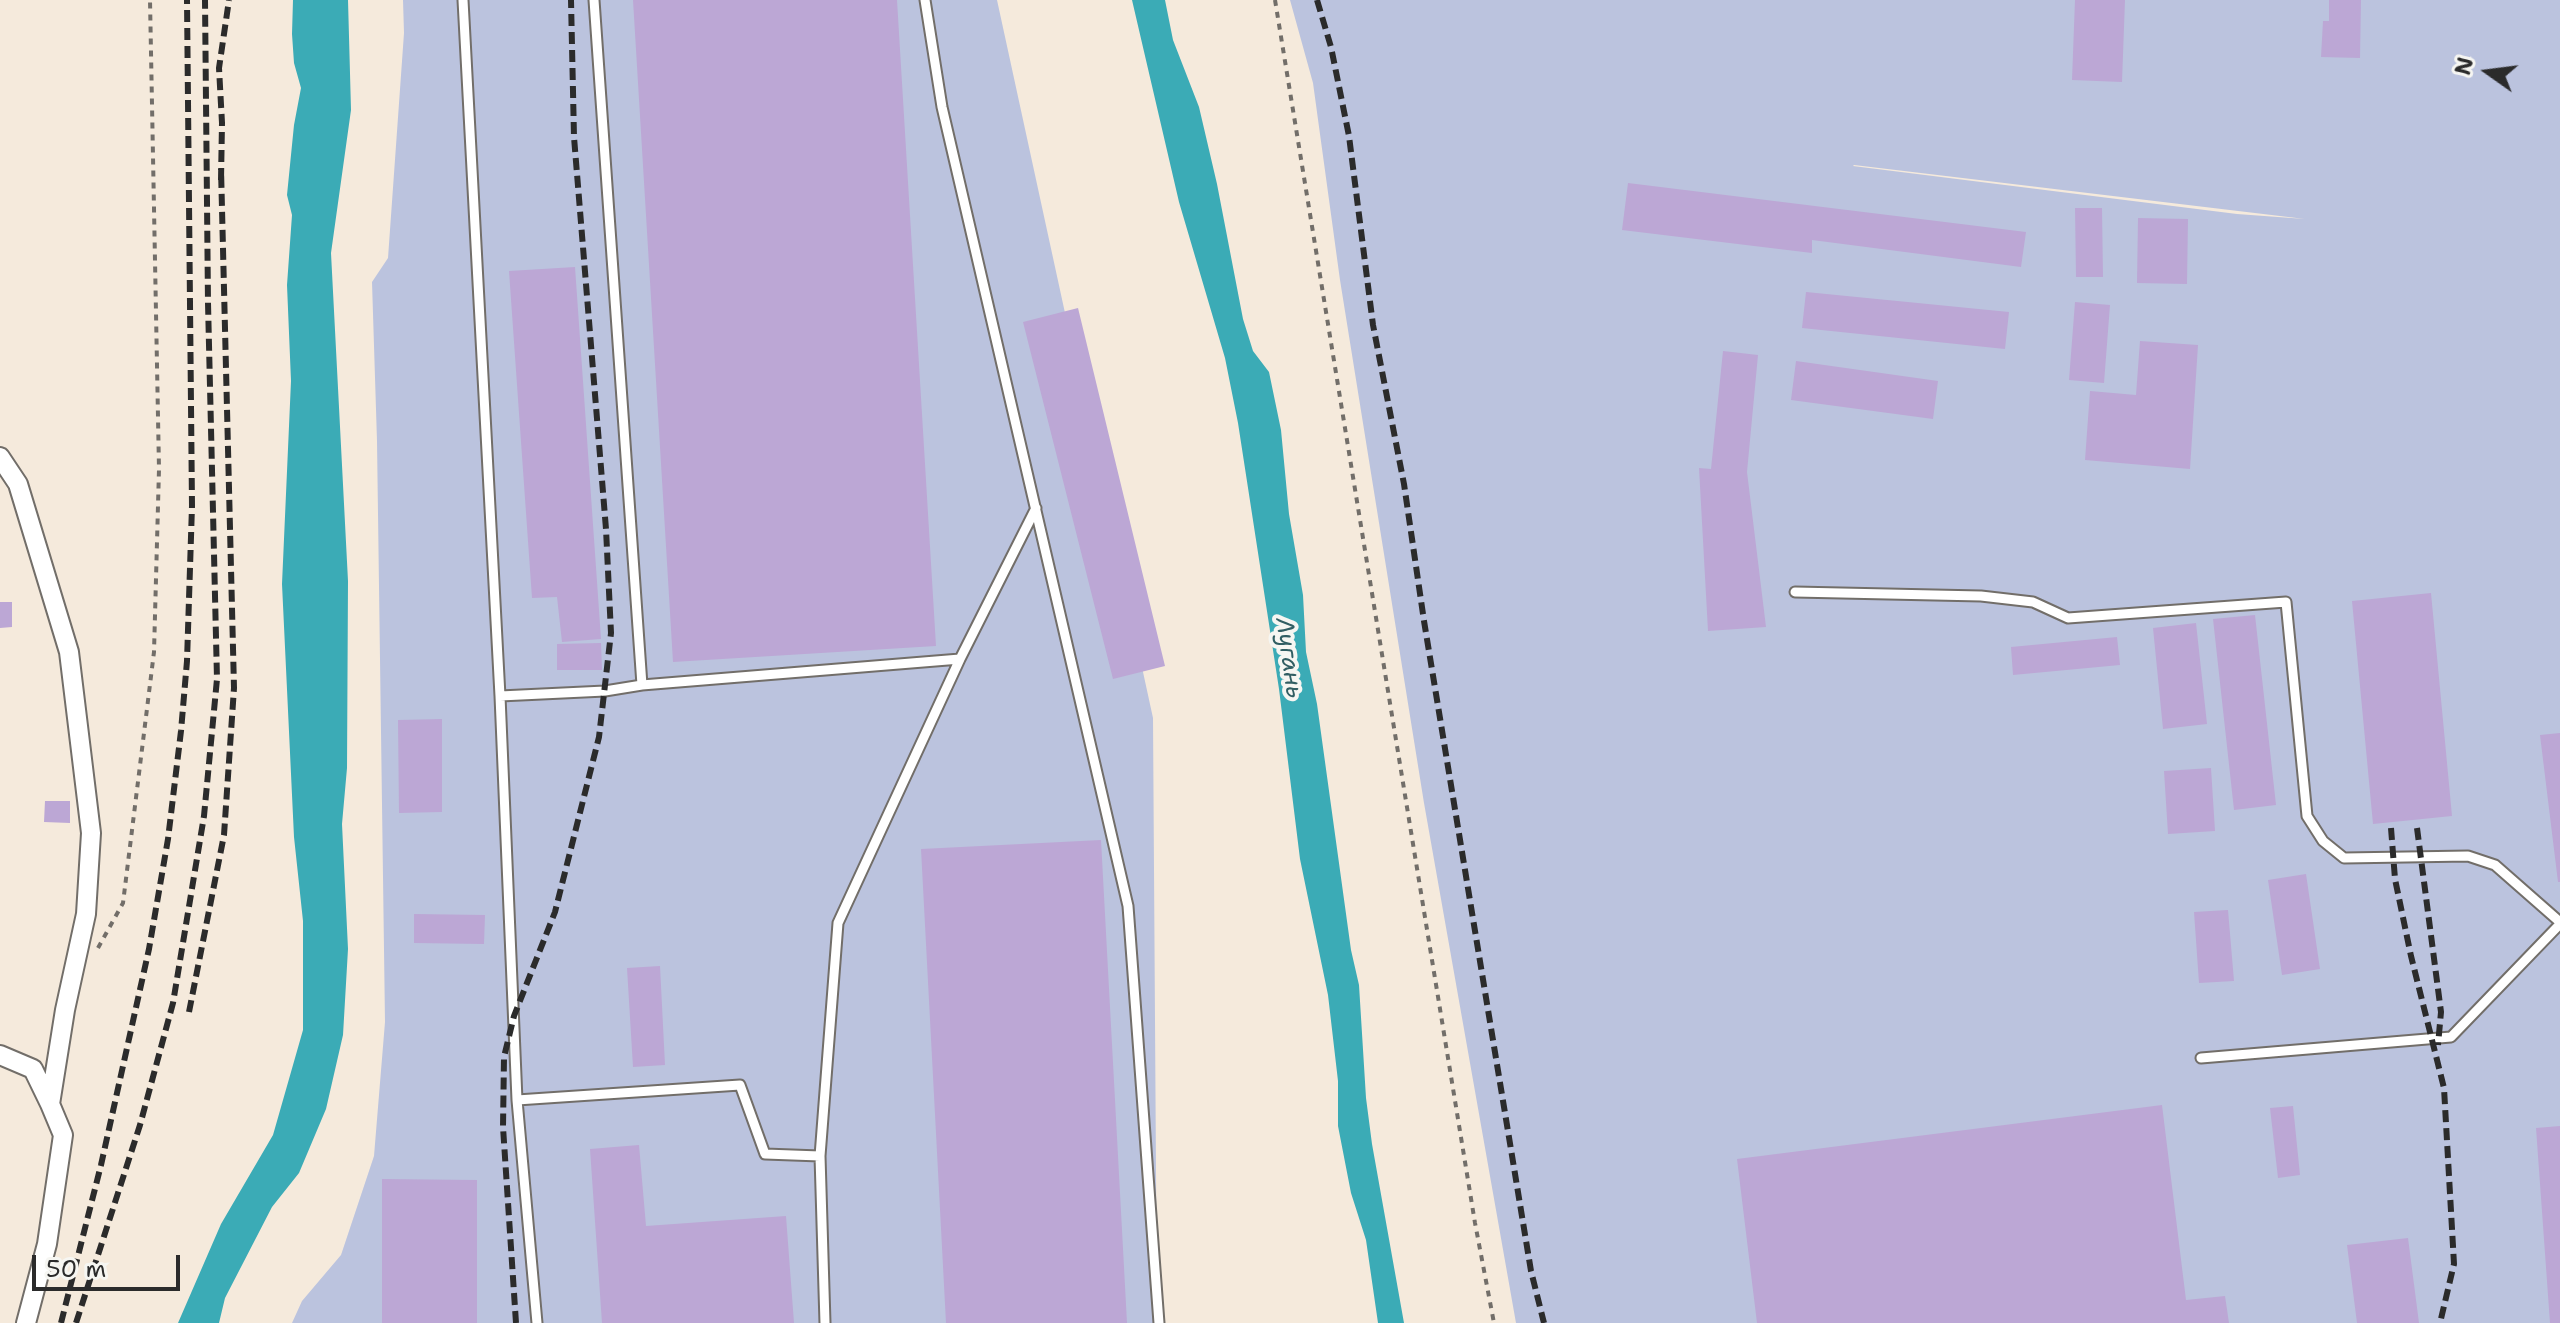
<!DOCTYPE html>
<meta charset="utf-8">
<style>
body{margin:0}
#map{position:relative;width:2560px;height:1323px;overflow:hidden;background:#f5eadc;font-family:"Shantell Sans",sans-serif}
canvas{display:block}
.north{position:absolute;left:2448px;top:32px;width:80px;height:80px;-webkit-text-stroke:6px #f6f6f2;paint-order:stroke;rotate:284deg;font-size:22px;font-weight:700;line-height:32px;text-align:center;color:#2b2b2b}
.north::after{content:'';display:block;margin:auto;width:28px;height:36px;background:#2b2b2b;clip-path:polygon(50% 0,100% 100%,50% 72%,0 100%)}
.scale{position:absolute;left:32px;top:1255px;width:148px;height:36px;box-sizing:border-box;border:4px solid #2b2b2b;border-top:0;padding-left:10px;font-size:24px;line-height:28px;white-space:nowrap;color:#2b2b2b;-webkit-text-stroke:6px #f6f6f2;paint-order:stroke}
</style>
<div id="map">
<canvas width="2560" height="1323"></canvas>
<div class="north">N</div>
<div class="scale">50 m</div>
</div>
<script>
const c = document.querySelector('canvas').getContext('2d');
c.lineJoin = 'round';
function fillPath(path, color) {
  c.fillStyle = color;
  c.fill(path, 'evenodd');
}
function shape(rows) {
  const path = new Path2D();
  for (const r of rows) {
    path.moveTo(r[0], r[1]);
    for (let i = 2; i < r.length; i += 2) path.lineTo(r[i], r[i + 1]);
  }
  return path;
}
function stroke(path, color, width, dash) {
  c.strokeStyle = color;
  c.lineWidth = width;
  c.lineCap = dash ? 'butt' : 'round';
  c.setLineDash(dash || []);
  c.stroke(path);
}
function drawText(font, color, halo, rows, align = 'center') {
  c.font = font + ' "Shantell Sans",sans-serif';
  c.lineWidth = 8;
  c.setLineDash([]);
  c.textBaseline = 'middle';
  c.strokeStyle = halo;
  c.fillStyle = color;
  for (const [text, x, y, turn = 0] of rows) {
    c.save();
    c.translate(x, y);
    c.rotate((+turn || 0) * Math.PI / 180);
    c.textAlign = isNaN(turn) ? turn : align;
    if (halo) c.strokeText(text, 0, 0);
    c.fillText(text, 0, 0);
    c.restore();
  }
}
const industrial = shape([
 [403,0,997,0,1153,718,1157,1323,292,1323,302,1301,341,1255,374,1156,385,1022,377,441,372,282,388,258,404,33],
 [1290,0,2560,0,2560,1323,1516,1323,1424,803,1340,280,1313,83],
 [1853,166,1854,165,2305,219,2237,214]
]);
const water = shape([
 [293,0,348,0,351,110,331,253,348,581,347,768,342,824,348,949,343,1035,326,1109,299,1173,272,1207,225,1298,219,1323,178,1323,221,1224,273,1135,303,1030,303,921,294,837,282,584,291,381,287,285,292,215,287,195,294,125,301,88,294,63,292,34],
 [1132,0,1165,0,1173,40,1199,107,1217,184,1243,319,1253,351,1269,372,1281,430,1289,514,1303,595,1306,652,1317,704,1351,950,1359,985,1366,1098,1372,1144,1404,1323,1378,1323,1366,1240,1351,1193,1338,1126,1338,1081,1328,995,1300,859,1279,689,1238,423,1225,358,1179,202]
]);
const building = shape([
 [633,0,897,0,936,646,673,662],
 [2075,0,2125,0,2122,82,2072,80],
 [2329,0,2361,0,2360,58,2321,57,2323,21,2329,21],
 [1628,183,2026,232,2021,267,1812,240,1812,253,1622,230],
 [2075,208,2102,208,2103,277,2076,277],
 [2138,218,2188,219,2187,284,2137,283],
 [575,267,601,639,562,642,557,597,532,598,509,271],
 [1806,292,2009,312,2005,349,1802,328],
 [2075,302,2110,305,2104,383,2069,380],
 [1078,308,1165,666,1113,679,1023,322],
 [2140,341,2198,345,2190,469,2085,460,2090,391,2136,395],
 [1723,351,1758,355,1747,472,1766,627,1708,631,1699,468,1711,469],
 [1796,361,1938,381,1933,419,1791,400],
 [2431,593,2452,816,2373,824,2352,601],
 [0,602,12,602,12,627,0,628],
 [2255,615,2276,805,2234,810,2213,619],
 [2196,623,2207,724,2163,729,2153,628],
 [2117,637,2120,665,2013,675,2011,647],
 [601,643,602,670,557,670,557,644],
 [442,719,442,812,399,813,398,720],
 [2560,733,2560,882,2558,882,2540,735],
 [2211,768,2215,831,2168,834,2164,771],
 [45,801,70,801,70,823,44,822],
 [1101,840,1127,1323,946,1323,921,849],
 [2306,874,2320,969,2282,975,2268,880],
 [2228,910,2234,981,2199,983,2194,912],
 [414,914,485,915,484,944,414,943],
 [660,966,665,1065,633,1067,627,968],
 [2162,1105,2186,1300,2225,1296,2229,1323,1757,1323,1737,1159],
 [2293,1106,2300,1175,2278,1178,2270,1108],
 [2560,1126,2560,1323,2550,1323,2536,1128],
 [639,1145,646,1226,786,1216,794,1323,602,1323,590,1149],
 [382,1179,477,1180,477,1323,382,1323],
 [2408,1238,2419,1323,2357,1323,2347,1245]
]);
const path = shape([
 [1275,0,1475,1223,1494,1323],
 [98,948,123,903,154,652,159,469,150,0]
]);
const lane = shape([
 [463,0,500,696,517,1100,537,1323],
 [594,0,642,685],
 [925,0,942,107,1128,906,1159,1323],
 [1795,592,1981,596,2033,602,2068,618,2286,602,2307,816,2323,841,2344,858,2468,856,2495,865,2560,922],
 [500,696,605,691,642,685,960,659],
 [2201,1058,2451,1037,2560,924],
 [517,1100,740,1085,765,1154,820,1156],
 [825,1323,820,1156,838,923,960,659,1036,508]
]);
const street = shape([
 [0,457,18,484,69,652,91,833,86,914,65,1010,50,1104,63,1135,47,1244,26,1323],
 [0,1055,33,1069,50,1104]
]);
const rail = shape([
 [1317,0,1331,47,1349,136,1373,325,1404,484,1424,621,1531,1271,1544,1323],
 [221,180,222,123,219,68,229,0],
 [2391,828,2395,879,2411,956,2444,1088,2454,1264,2440,1323],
 [2417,828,2441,1012,2438,1045],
 [189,1012,224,835,234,688,221,169],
 [61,1323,101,1165,149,949,168,839,181,731,187,661,192,506,187,0],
 [76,1323,140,1125,173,1003,204,816,217,679,208,303,205,0],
 [516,1323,503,1127,504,1057,514,1016,555,912,599,737,611,633,606,529,574,137,571,0]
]);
const waterNames = [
 ["Лугань",1288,658,82]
];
fillPath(industrial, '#bbc3de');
fillPath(water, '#3babb6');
fillPath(building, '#bca7d5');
stroke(lane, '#726e69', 13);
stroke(street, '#726e69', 22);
stroke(path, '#726e69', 4, [6, 6]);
stroke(lane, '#fff', 9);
stroke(street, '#fff', 18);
stroke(rail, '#2b2b2b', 6, [12, 6]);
drawText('italic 24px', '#315e63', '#f6f6f2', waterNames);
</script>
